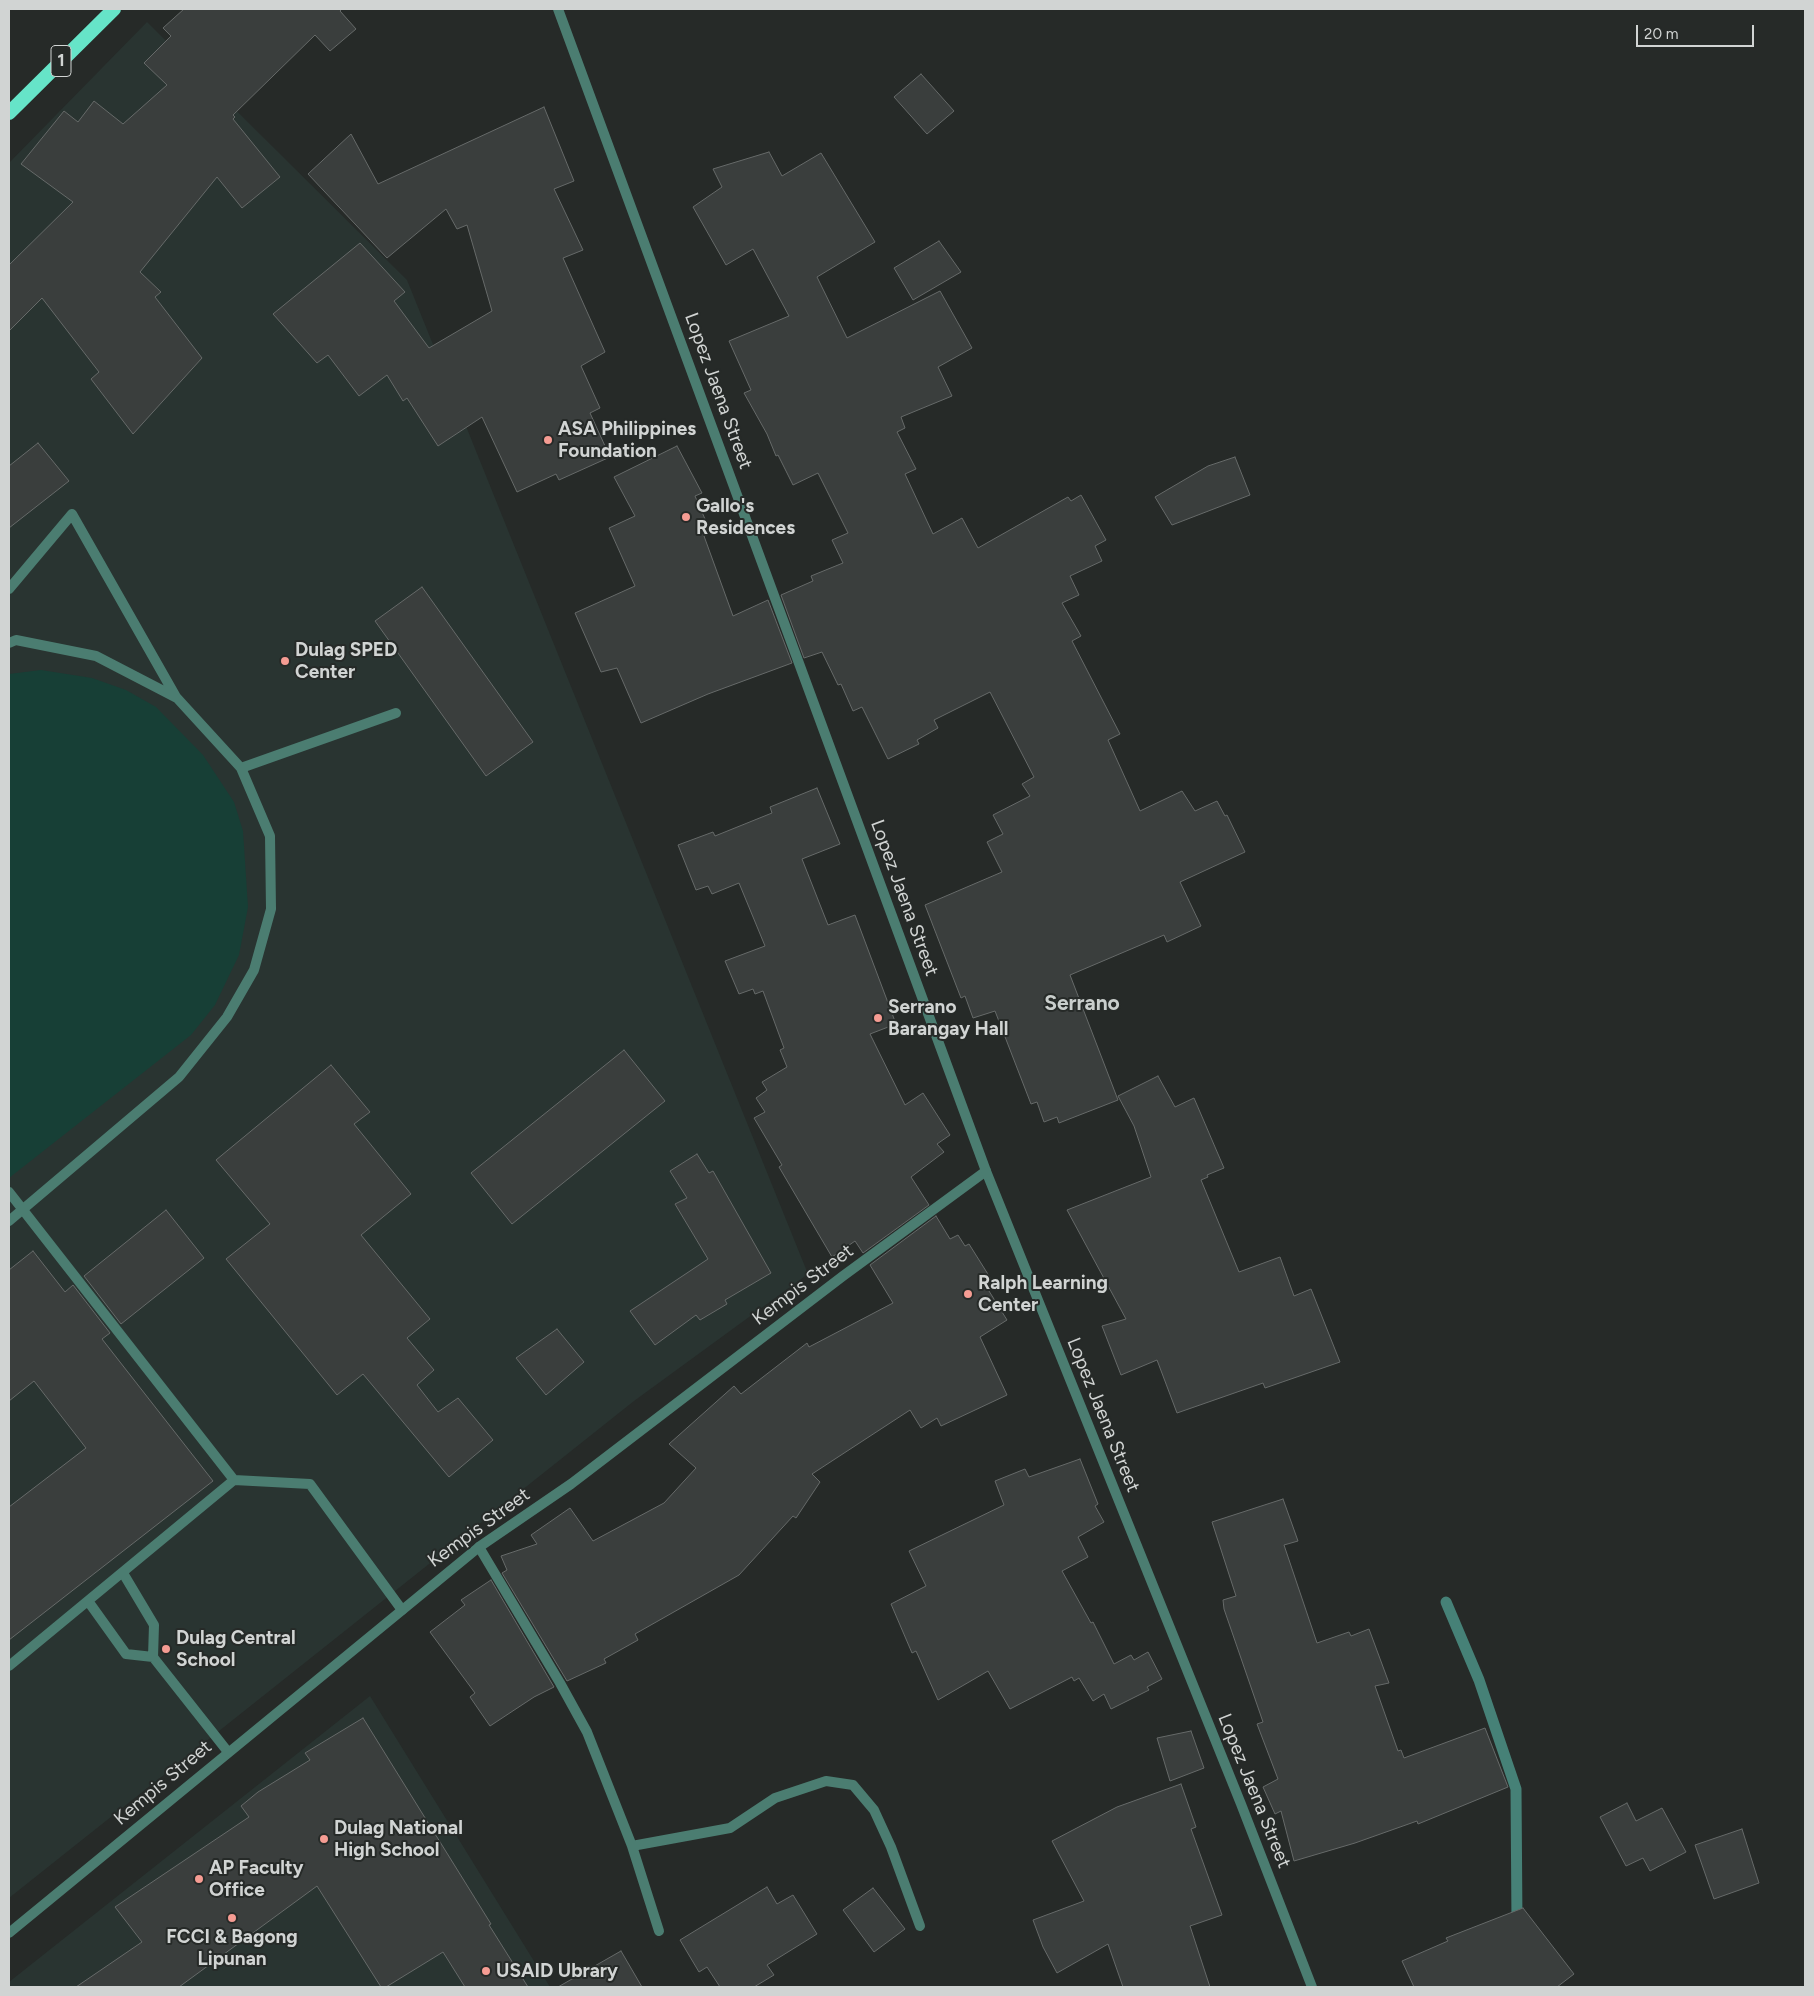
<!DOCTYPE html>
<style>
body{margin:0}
#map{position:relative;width:1814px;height:1996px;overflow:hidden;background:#262a28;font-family:Figtree,sans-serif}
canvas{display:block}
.frame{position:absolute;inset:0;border:10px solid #d1d4d3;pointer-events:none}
.scale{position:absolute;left:1636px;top:25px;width:118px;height:22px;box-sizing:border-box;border:2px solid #d1d4d3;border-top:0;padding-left:6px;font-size:15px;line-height:18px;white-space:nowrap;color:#d1d4d3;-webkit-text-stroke:4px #262a28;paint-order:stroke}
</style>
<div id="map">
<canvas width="1814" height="1996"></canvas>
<div class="frame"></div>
<div class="scale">20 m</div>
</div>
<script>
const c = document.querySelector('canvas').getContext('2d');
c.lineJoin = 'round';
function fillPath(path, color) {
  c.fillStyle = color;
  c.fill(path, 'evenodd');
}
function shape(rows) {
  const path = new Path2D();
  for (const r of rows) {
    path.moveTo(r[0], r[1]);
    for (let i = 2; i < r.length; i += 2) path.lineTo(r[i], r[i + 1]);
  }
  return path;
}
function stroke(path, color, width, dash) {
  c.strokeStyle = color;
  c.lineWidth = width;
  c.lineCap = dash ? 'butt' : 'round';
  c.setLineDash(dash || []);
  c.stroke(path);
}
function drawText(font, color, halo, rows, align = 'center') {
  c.font = font + ' Figtree,sans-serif';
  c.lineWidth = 4;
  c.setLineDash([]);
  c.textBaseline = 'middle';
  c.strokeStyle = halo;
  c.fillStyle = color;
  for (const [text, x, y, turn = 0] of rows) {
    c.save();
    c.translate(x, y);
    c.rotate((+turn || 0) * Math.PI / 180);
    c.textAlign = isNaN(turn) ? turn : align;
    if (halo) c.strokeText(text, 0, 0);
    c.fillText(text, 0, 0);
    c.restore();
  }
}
const built = shape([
 [147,22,407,280,808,1274,634,1401,9,1898,9,163],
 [370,1696,550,1987,9,1987,9,1982]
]);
const green = shape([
 [41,670,92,678,126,690,156,707,203,755,234,802,243,831,248,907,239,955,215,1005,191,1035,9,1178,9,674]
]);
const stream = shape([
 [1446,1602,1479,1680,1516,1789,1517,1924]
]);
const building = shape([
 [184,9,342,9,340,11,356,29,330,51,315,35,233,115,235,117,233,119,280,177,242,208,217,177,140,272,161,292,155,297,202,358,133,434,91,379,99,372,42,298,9,331,9,265,73,202,21,164,64,111,78,122,94,101,123,124,167,85,144,63,171,36,163,28,184,9],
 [921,74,954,111,927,134,894,97,921,74],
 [544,107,574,181,554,189,583,250,563,258,605,352,581,366,600,408,590,413,610,457,559,480,556,474,517,492,482,417,438,446,407,398,403,401,387,375,359,396,328,355,317,363,273,314,360,243,405,292,394,301,429,348,492,311,467,225,457,229,446,209,387,258,308,174,351,134,378,184,544,107],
 [769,152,782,176,821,153,875,242,817,277,847,338,940,291,972,348,938,367,952,396,901,417,905,428,897,432,916,469,905,474,933,534,962,518,978,548,1068,497,1071,501,1081,495,1106,540,1095,546,1102,561,1070,576,1079,595,1062,603,1081,636,1072,641,1120,734,1108,740,1140,811,1182,791,1195,811,1217,801,1225,816,1227,815,1245,852,1180,882,1201,926,1167,942,1164,935,1070,975,1118,1100,1059,1123,1057,1117,1044,1122,1037,1102,1031,1104,995,1011,973,1018,965,996,961,998,925,905,1002,872,987,842,1003,834,993,815,1030,796,1022,784,1034,777,990,692,934,720,938,728,917,740,919,744,888,759,862,707,853,711,841,684,838,685,822,652,804,658,781,595,813,581,811,576,843,563,832,540,848,533,818,473,793,485,778,455,776,456,767,434,744,393,751,390,729,341,789,316,753,249,726,265,693,207,722,187,713,169,769,152],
 [939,241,961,272,913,300,894,268,939,241],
 [38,443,69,481,9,528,9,466,38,443],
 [677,446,702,493,695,496,711,533,704,536,733,616,768,600,792,663,708,694,641,723,617,668,601,672,575,613,635,586,609,528,635,516,614,477,677,446],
 [1235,457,1250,495,1172,525,1155,497,1208,466,1235,457],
 [422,587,533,742,486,776,375,621,422,587],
 [817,788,840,844,802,859,828,925,855,915,896,1024,870,1034,905,1105,923,1093,950,1135,937,1144,944,1152,911,1177,929,1205,863,1253,855,1241,832,1257,779,1167,782,1165,754,1118,765,1112,756,1098,767,1090,762,1082,787,1067,780,1050,784,1048,763,991,755,994,753,989,739,994,725,961,765,946,739,883,712,894,708,886,696,890,678,845,713,832,715,836,772,813,770,807,817,788],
 [624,1050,665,1101,512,1224,471,1173,624,1050],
 [331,1065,370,1112,354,1124,411,1194,361,1235,430,1319,407,1338,434,1370,417,1385,438,1412,458,1398,493,1440,449,1477,363,1374,337,1395,226,1259,270,1224,216,1160,331,1065],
 [1158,1076,1175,1107,1194,1098,1224,1168,1207,1175,1208,1177,1201,1180,1239,1272,1280,1257,1294,1296,1311,1289,1340,1362,1265,1388,1263,1383,1177,1413,1157,1360,1121,1375,1102,1326,1126,1319,1067,1210,1151,1177,1134,1126,1118,1096,1158,1076],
 [697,1154,709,1173,713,1171,771,1273,725,1300,727,1304,700,1320,696,1315,655,1345,630,1311,708,1259,675,1204,687,1198,670,1171,697,1154],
 [166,1210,204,1258,121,1324,84,1276,166,1210],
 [936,1216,950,1239,958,1235,965,1246,969,1244,991,1279,984,1283,1007,1320,980,1337,1007,1395,941,1426,937,1418,921,1428,910,1410,812,1474,820,1482,796,1518,793,1516,739,1575,635,1634,638,1640,604,1659,606,1663,567,1681,502,1573,507,1570,501,1556,537,1544,531,1535,570,1508,593,1541,664,1503,696,1468,669,1444,734,1386,741,1394,807,1343,809,1347,893,1303,870,1265,936,1216],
 [33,1251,65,1292,73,1285,110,1333,102,1339,213,1481,9,1640,9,1507,86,1448,34,1381,9,1401,9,1270,33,1251],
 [557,1329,584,1362,546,1395,516,1358,557,1329],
 [1080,1459,1098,1504,1095,1506,1104,1522,1078,1537,1088,1557,1062,1571,1091,1623,1093,1622,1114,1664,1131,1655,1134,1660,1148,1652,1162,1679,1147,1687,1149,1690,1111,1709,1104,1694,1093,1701,1079,1678,1074,1681,1072,1677,1010,1709,988,1671,938,1700,916,1651,912,1653,891,1604,926,1586,909,1551,1004,1505,995,1481,1025,1469,1029,1477,1080,1459],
 [1283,1499,1298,1541,1284,1545,1317,1643,1349,1632,1351,1636,1369,1629,1389,1683,1375,1686,1398,1751,1401,1750,1404,1758,1485,1728,1508,1787,1418,1824,1417,1821,1355,1843,1294,1861,1281,1811,1275,1814,1263,1787,1278,1779,1257,1724,1263,1722,1224,1609,1223,1600,1236,1596,1212,1522,1283,1499],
 [491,1580,554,1687,534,1697,490,1726,470,1697,475,1693,430,1632,465,1605,461,1600,491,1580],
 [363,1718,491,1924,489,1925,528,1987,465,1987,443,1952,386,1987,381,1987,317,1886,179,1987,76,1987,142,1942,115,1907,249,1817,241,1806,258,1792,310,1760,305,1753,363,1718],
 [1191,1731,1204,1768,1170,1781,1157,1738,1191,1731],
 [1181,1784,1196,1827,1191,1829,1222,1915,1190,1926,1210,1987,1123,1987,1108,1944,1057,1973,1043,1947,1033,1920,1084,1901,1052,1841,1117,1807,1181,1784],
 [1627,1803,1636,1821,1662,1808,1686,1852,1650,1871,1643,1858,1626,1866,1600,1817,1627,1803],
 [1742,1829,1759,1883,1714,1899,1695,1845,1742,1829],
 [767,1887,777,1904,793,1895,817,1934,767,1965,774,1975,754,1987,720,1987,707,1967,699,1972,680,1940,767,1887],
 [873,1888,905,1929,874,1952,843,1910,873,1888],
 [1523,1908,1574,1974,1557,1987,1414,1987,1402,1961,1448,1941,1446,1938,1523,1908],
 [621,1951,642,1987,558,1987,621,1951]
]);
const service = shape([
 [9,589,72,514,176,697],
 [9,643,16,640,96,656,177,698,241,768,270,836,271,909,254,970,227,1017,179,1077,9,1221],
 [241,768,396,713],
 [9,1192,234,1480],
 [479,1547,560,1683,587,1732,632,1846,659,1931],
 [123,1573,154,1625,153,1657],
 [88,1601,126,1654,153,1657,228,1752],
 [9,1666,234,1480,310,1484,402,1610],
 [632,1846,730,1828,775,1798,826,1781,853,1785,874,1810,891,1847,920,1926]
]);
const minor = shape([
 [9,1933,479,1547,571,1484,843,1276,986,1171]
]);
const tertiary = shape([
 [558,9,986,1171,1241,1804,1312,1987]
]);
const trunk = shape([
 [9,113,114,9]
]);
const markers = [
 [548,440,5,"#f59c93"],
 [686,517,5,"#f59c93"],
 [285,661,5,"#f59c93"],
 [878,1018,5,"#f59c93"],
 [968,1294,5,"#f59c93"],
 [166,1649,5,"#f59c93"],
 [324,1839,5,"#f59c93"],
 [199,1879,5,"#f59c93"],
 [232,1918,5,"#f59c93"],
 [486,1971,5,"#f59c93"]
];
const shields = [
 [61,61,20]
];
const shieldNames = [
 ["1",61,61]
];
const streetNames = [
 ["Lopez Jaena Street",718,391,70],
 ["Lopez Jaena Street",904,898,70],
 ["Kempis Street",803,1285,-37],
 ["Lopez Jaena Street",1103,1415,68],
 ["Kempis Street",479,1528,-36],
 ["Kempis Street",163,1783,-40],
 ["Lopez Jaena Street",1254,1791,68]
];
const poiNames = [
 ["ASA Philippines",558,429],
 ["Foundation",558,451],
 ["Gallo's",696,506],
 ["Residences",696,528],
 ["Dulag SPED",295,650],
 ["Center",295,672],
 ["Serrano",888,1007],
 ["Barangay Hall",888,1029],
 ["Ralph Learning",978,1283],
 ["Center",978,1305],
 ["Dulag Central",176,1638],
 ["School",176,1660],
 ["Dulag National",334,1828],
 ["High School",334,1850],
 ["AP Faculty",209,1868],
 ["Office",209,1890],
 ["FCCI & Bagong",232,1937,"center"],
 ["Lipunan",232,1959,"center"],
 ["USAID Ubrary",496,1971]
];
const quarterNames = [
 ["Serrano",1082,1004]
];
fillPath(built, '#293431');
fillPath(green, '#173f36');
stroke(stream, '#468177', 11);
fillPath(building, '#3a3e3d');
stroke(building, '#666a69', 1);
stroke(service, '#4b7d71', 10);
stroke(minor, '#4b7d71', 10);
stroke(tertiary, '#4b7d71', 10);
stroke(trunk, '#66e4c8', 14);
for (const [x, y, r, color] of markers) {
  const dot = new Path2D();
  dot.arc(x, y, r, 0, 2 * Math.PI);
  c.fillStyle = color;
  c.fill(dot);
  stroke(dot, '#262a28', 2);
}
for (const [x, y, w] of shields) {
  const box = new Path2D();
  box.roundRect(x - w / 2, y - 15.5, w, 31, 4);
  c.fillStyle = '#262a28';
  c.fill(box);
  stroke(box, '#d1d4d3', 1);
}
drawText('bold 18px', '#d1d4d3', null, shieldNames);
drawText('19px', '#d1d4d3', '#262a28', streetNames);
drawText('bold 19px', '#d1d4d3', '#262a28', poiNames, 'left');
drawText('bold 21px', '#c9cecc', '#262a28', quarterNames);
</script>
